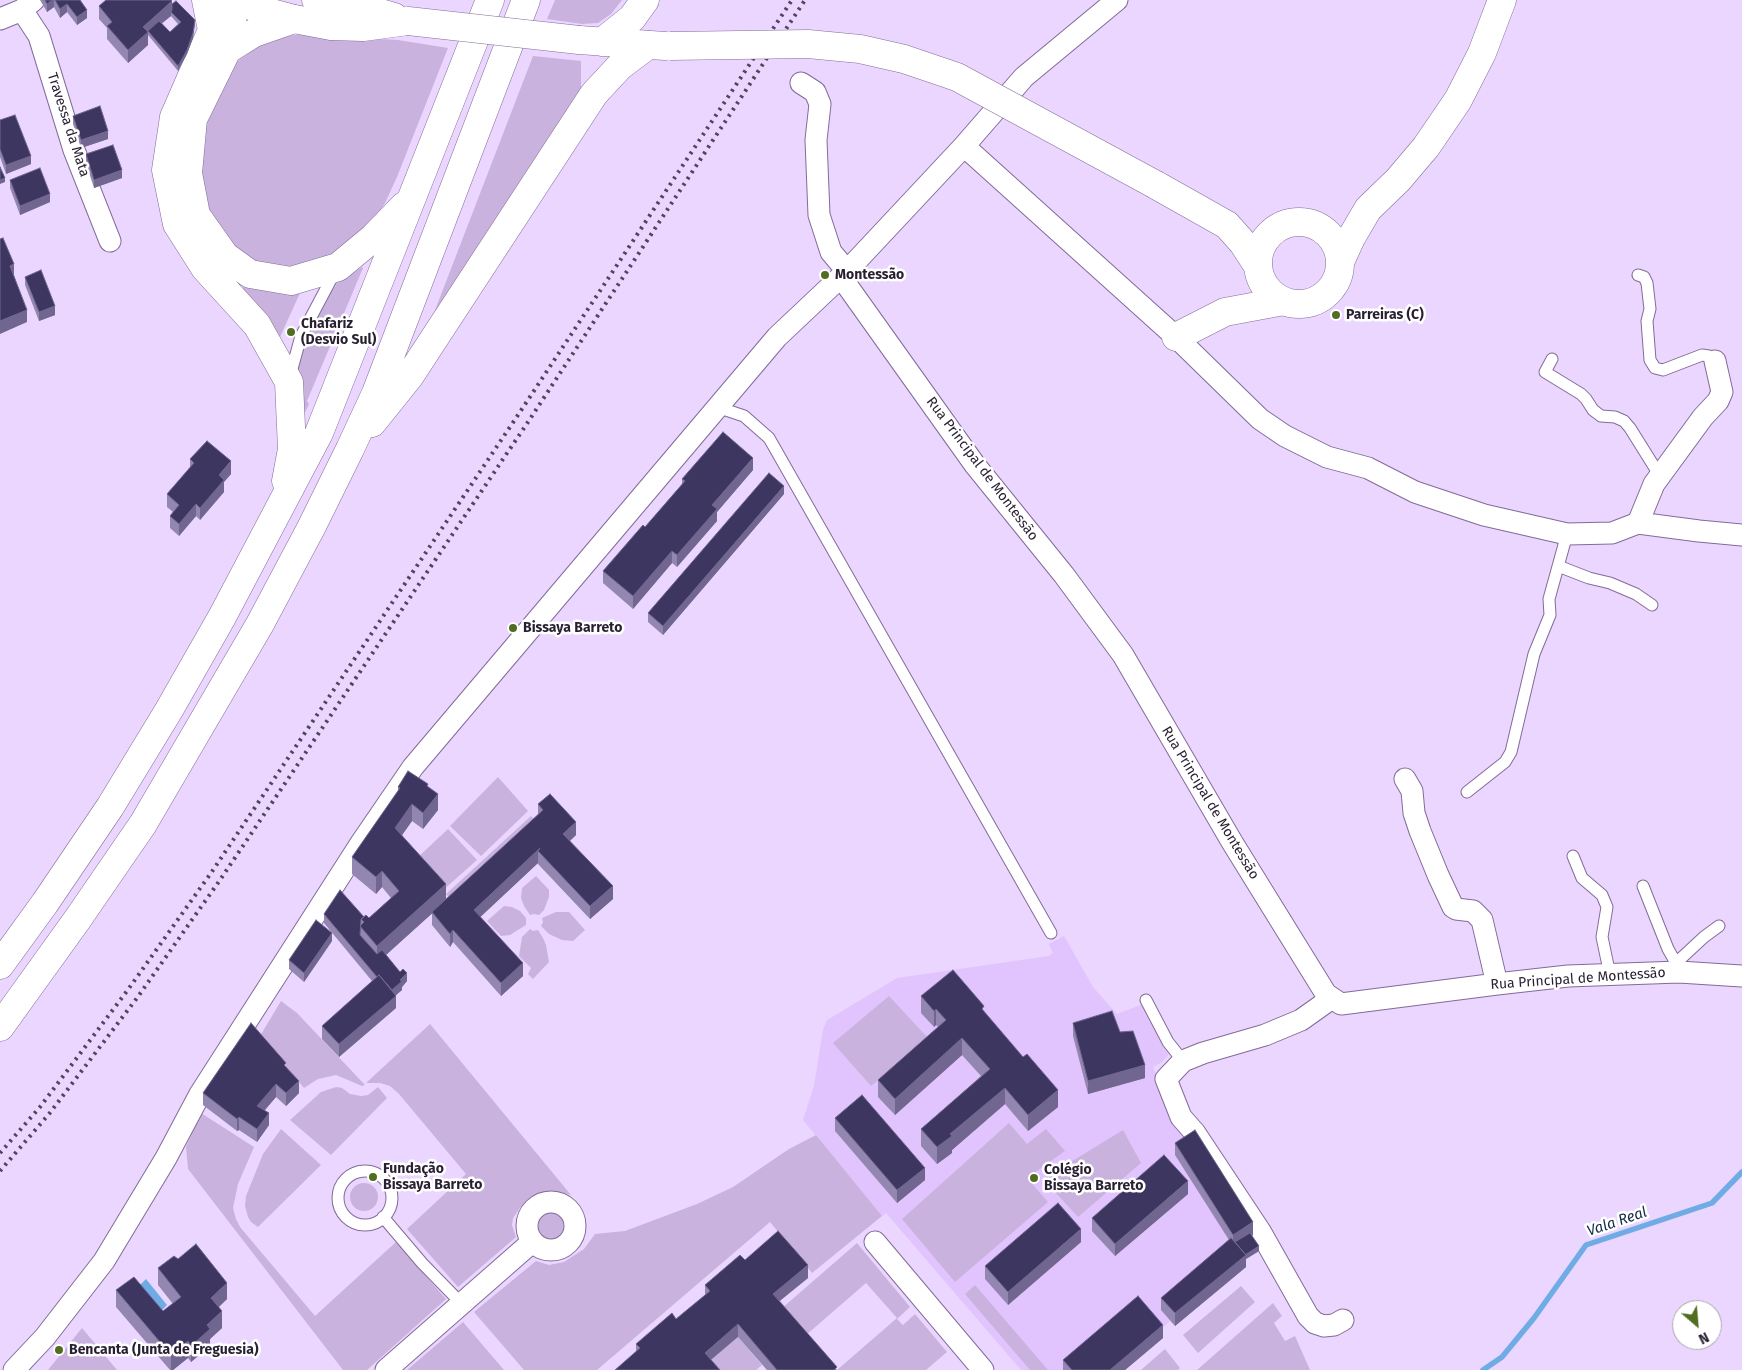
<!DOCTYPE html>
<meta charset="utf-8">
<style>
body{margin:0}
#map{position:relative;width:1742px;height:1370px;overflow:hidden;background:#ead6fe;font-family:"Fira Sans",sans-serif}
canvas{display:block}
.north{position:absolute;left:1672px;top:1300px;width:50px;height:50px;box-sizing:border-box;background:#fff;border:1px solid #a9a5ad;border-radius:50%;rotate:153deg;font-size:14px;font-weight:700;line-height:20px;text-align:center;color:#281f31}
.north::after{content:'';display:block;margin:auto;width:18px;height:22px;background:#506d21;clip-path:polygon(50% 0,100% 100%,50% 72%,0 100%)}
</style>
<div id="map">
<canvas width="1742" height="1370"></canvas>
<div class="north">N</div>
</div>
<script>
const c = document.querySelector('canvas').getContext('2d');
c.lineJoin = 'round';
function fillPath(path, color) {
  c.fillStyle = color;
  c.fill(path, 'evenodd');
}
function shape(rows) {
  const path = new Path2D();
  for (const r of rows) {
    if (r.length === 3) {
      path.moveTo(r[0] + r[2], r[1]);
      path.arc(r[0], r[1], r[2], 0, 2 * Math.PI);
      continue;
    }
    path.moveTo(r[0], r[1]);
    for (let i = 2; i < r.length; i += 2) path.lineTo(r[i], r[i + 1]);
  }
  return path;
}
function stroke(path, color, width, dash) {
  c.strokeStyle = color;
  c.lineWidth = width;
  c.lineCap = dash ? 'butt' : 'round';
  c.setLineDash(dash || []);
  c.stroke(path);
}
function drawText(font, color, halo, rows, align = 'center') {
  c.font = font + ' "Fira Sans",sans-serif';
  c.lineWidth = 5;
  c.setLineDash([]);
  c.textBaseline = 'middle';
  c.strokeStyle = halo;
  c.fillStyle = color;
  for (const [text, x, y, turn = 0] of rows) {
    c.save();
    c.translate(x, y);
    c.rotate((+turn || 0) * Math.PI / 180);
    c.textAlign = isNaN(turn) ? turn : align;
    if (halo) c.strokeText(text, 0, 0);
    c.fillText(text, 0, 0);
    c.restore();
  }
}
const built = shape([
 [1064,936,1093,987,1117,1014,1143,1004,1170,1053,1162,1062,1153,1067,1246,1267,1175,1326,1170,1321,1158,1332,1163,1338,1125,1370,1021,1370,886,1213,882,1216,803,1120,814,1086,823,1030,827,1020,897,978,1049,956,1053,953,1049,944]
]);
const green = shape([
 [555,0,622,0,611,14,598,23,582,24,547,19],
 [313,33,343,37,398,40,448,48,397,177,385,203,364,236,345,251,288,269,269,267,240,257,204,205,196,139,235,63,264,43,286,36],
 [533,56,581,61,581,90,427,331],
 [362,267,363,268,307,401,309,404,302,419,297,375,300,360,305,345,323,305,337,283],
 [243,287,289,294,300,293,280,337,242,291],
 [498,777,528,811,481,856,450,826],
 [531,816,537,822,453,901,446,894],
 [448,829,477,860,442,891,415,860],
 [536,876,549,890,549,897,544,910,539,915,534,914,530,915,524,906,521,898,522,888],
 [504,906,512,907,520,911,526,918,526,925,510,935,501,936,487,921],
 [556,912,569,912,585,930,573,941,562,940,549,934,541,926,543,922,542,918],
 [530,929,533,931,538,930,543,938,546,945,549,962,533,979,528,974,531,968,519,956,522,937],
 [889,996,929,1039,871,1086,833,1043],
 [281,1001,297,1013,365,1085,362,1086,336,1075,318,1079,304,1088,260,1036],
 [430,1024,571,1195,561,1192,544,1193,527,1201,520,1208,513,1218,512,1225,516,1237,458,1287,407,1229,466,1174,399,1094,390,1086,380,1083,366,1083],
 [336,1087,342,1088,350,1094,361,1096,368,1095,378,1087,387,1098,331,1155,290,1120,321,1092],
 [201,1113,254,1147,238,1184,233,1208,236,1219,240,1227,315,1316,396,1242,446,1299,367,1370,343,1370,188,1169,186,1147],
 [1009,1123,1027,1144,1046,1129,1065,1151,1027,1178,1048,1202,955,1282,902,1219],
 [281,1129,321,1165,258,1227,251,1222,248,1217,245,1206,246,1196,263,1154],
 [1123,1130,1141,1163,1078,1217,1043,1179],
 [816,1135,882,1216,812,1273,770,1222,597,1370,524,1370,474,1312,536,1261,549,1265,564,1262,584,1249,595,1234,625,1231,697,1204,733,1187,789,1149],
 [364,1197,14],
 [551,1226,14],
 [857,1243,910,1307,897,1319,903,1325,915,1314,947,1352,926,1370,837,1370,897,1318,866,1283,805,1336,781,1309],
 [975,1285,1048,1370,1030,1370,965,1294],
 [1241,1286,1255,1302,1198,1353,1183,1335],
 [1273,1303,1282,1316,1274,1323,1285,1341,1295,1336,1310,1370,1197,1370],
 [463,1322,504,1370,407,1370],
 [82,1328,117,1370,48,1370],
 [738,1337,762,1365,756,1370,709,1370,705,1365],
 [1165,1349,1180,1368,1178,1370,1141,1370]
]);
const water = shape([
 [146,1279,167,1305,158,1314,136,1289]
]);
const stream = shape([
 [1483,1370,1502,1357,1534,1318,1586,1245,1712,1203,1742,1172]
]);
const service = shape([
 [1638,275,1644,277,1647,283,1650,309,1647,321,1650,360,1655,368,1663,370,1702,355,1709,356,1715,361],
 [1552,359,1545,372,1581,394,1586,399,1593,410,1601,416,1615,417,1624,421,1630,428,1660,476],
 [290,376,301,336,336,270],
 [717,407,744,416,769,438,1051,933],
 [1558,566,1589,578,1610,583,1636,594,1652,605],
 [1467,792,1505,762,1511,752,1534,654,1550,615,1549,599,1567,534],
 [1573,856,1582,878,1602,895,1607,907,1602,937,1610,975],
 [1643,886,1668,949,1676,963],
 [1678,969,1676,963,1704,937,1719,926],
 [1146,1000,1168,1042,1183,1061],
 [365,1198,27],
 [383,1217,422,1263,462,1304]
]);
const minor = shape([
 [22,10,39,36,74,150,110,241],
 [0,19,22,10,34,0],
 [801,83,815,92,820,104,816,140,819,215,831,252,847,271],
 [964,146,1176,337,1260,419,1285,436,1327,457,1368,468,1415,492,1484,515,1567,534,1612,533,1638,523,1699,531,1742,535],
 [841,277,975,465,1064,575,1123,655,1232,842,1326,994,1341,1004,1497,984,1568,976,1679,972,1742,976],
 [1638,523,1654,484,1703,417,1718,401,1722,392,1715,361],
 [1405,779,1412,791,1414,813,1420,831,1438,875,1453,907,1456,909,1473,911,1482,920,1497,984],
 [1332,998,1301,1020,1265,1035,1203,1053,1183,1061,1166,1079,1181,1117,1195,1133,1260,1231,1308,1316,1315,1323,1324,1326,1334,1325,1343,1320],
 [551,1226,24],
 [875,1242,983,1370],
 [14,1370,45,1337,104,1261,166,1158,200,1094,361,843,413,767,777,337,847,271,964,146,1024,77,1117,0],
 [386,1370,532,1242]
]);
const tertiary = shape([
 [235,0,264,11,294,19,331,26,363,27,408,21],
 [316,0,370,10,394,17],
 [579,40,665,46],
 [602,42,632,18,645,0],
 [1156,185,1227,225,1243,243,1258,266],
 [1299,263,41],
 [1340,262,1351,238,1368,209,1398,180,1426,147,1458,100,1482,53,1502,0],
 [1176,337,1225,312,1284,301]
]);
const trunk = shape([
 [206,0,212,30],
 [236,0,212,30,174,117,166,170,177,224,205,268,257,325,289,382,292,449,286,481],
 [235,4,227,50,193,119,188,173,196,215,225,256,250,274,291,281,338,267,373,238,404,206],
 [227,50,254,33,294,19],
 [372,423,409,377,594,94,620,66,648,45],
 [0,965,45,903,110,807,169,710,222,617,319,433,490,0],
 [0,1027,77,920,143,824,260,624,311,528,350,449,376,393,526,0]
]);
const rail = shape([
 [0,1153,40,1107,127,991,211,873,516,418,792,0],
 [0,1171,49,1114,137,998,220,880,526,425,805,0]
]);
const tertiaryBridge = shape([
 [408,21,579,40],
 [670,46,808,44,860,49,904,59,957,77,1156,185]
]);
const wall = shape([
 [40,0,80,0,87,18,77,25,67,12,60,18,54,7,47,12],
 [172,4,195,24,193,38,187,54,178,71,148,35,148,45,128,63,107,39,107,28,99,19,99,6],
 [171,16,178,24,170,32,162,23],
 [73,116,108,139,81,148,73,124],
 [0,120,31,164,6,174,0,157],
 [86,154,122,178,94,188,86,163],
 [10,180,50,202,20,215,10,188],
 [25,277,55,315,39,321,25,285],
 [190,459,231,474,224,482,224,492,200,520,196,516,179,536,170,528,170,516,173,512,167,507,167,494,190,467],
 [753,470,717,512,717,521,677,567,672,563,633,609,603,583,603,571,645,527,682,484,682,479],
 [784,494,663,635,648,622,648,613],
 [398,787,428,787,438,810,423,829,412,821,402,835,446,900,538,815,538,804,576,835,570,841,613,899,590,919,538,864,538,863,480,917,523,976,501,996,453,942,450,947,432,925,432,913,386,955,407,981,402,987,402,990,396,995,396,1008,339,1057,322,1039,322,1026,372,981,324,923,324,914,369,918,391,898,382,887,376,894,352,874,352,857,398,791],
 [332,941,304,982,289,969,289,960],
 [921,996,984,1012,1058,1107,1028,1131,1005,1104,952,1150,952,1153,937,1164,921,1146,921,1129,981,1076,962,1055,895,1115,878,1097,878,1080,938,1027,936,1025,934,1027,921,1013],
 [1073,1023,1120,1032,1145,1078,1088,1094,1073,1036],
 [286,1066,299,1093,286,1106,276,1097,265,1110,269,1125,257,1142,239,1130,237,1131,203,1105,203,1093],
 [835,1118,925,1180,897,1203,835,1131],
 [1175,1143,1253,1235,1252,1236,1259,1251,1246,1259,1246,1267,1175,1326,1161,1310,1161,1298,1229,1240,1175,1155],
 [1188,1194,1115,1256,1092,1231,1092,1218],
 [1081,1242,1008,1305,985,1279,985,1266],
 [178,1259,227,1299,219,1307,222,1328,210,1339,210,1346,191,1362,188,1358,173,1370,170,1370,116,1307,116,1290,163,1311,173,1304,158,1285,158,1268],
 [745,1260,808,1278,780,1301,837,1370,767,1370,738,1337,636,1352,636,1344,676,1319,705,1295,705,1285],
 [1163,1338,1125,1370,1063,1370,1063,1360]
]);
const shadedWall = shape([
 [52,0,54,0,54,7,47,12,47,4],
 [172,1,172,14,171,12,171,16,150,33,148,31,148,45,128,63,128,50,143,27],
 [67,4,67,12,60,18,60,9],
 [87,10,87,18,77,25,77,17],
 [195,20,193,38,187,54,178,71,178,66],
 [108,131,108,139,81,148,81,140],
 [31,156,31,164,6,174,6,165],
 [122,170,122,178,94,188,94,180],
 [5,178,5,182,0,184,0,180],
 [50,194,50,202,20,215,20,206],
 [14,264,14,277,10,266],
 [55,306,55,315,39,321,39,312],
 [27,310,27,322,0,334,0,321],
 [753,458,753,470,717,512,717,521,677,567,677,555,712,505],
 [231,461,231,474,224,482,224,492,200,520,200,508,219,475],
 [784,486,784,494,663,635,663,626],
 [196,504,196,516,179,536,179,524],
 [672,551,672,563,633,609,633,596],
 [438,794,438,810,423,829,423,813],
 [412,804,412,821,395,845,395,828],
 [576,822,576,835,563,847,563,834],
 [540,848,538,851,538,863,474,923,474,910],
 [382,871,382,887,376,894,376,877],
 [446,884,446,901,377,963,377,946],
 [613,886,613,899,590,919,590,906],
 [453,930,453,942,450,947,450,934],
 [332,933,332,941,304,982,304,973],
 [523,963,523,976,501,996,501,983],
 [407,973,407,981,402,987,402,990,389,1001,389,992],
 [396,996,396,1008,339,1057,339,1044],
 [936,1009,936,1025,934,1027,934,1011],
 [962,1038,962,1055,895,1115,895,1099],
 [1145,1065,1145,1078,1088,1094,1088,1081],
 [299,1081,299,1093,286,1106,286,1093],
 [276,1084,276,1097,257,1119,257,1106],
 [1005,1088,1005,1104,952,1150,952,1153,937,1164,937,1147,950,1134],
 [1058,1090,1058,1107,1028,1131,1028,1115],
 [269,1113,269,1125,257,1142,257,1129],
 [239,1117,239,1130,237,1131,237,1119],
 [925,1168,925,1180,897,1203,897,1190],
 [1188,1181,1188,1194,1115,1256,1115,1244],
 [1253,1222,1253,1235,1233,1247,1233,1235],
 [1081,1229,1081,1242,1008,1305,1008,1292],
 [1259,1246,1259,1251,1246,1259,1246,1267,1175,1326,1175,1313,1244,1256],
 [808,1265,808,1278,773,1306,773,1294],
 [227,1283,227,1299,211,1314,211,1298],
 [222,1311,222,1328,210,1339,210,1346,191,1362,191,1346,207,1325],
 [738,1324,738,1337,705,1365,705,1353],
 [1163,1325,1163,1338,1125,1370,1110,1370],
 [188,1341,188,1358,173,1370,171,1370,171,1355]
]);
const building = shape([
 [45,0,52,0,47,4,45,0],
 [55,0,80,0,87,10,77,17,67,4,60,9,55,0],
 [106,0,171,0,172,1,143,27,148,32,128,50,107,26,112,22,99,6,106,0],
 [176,1,195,20,193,33,187,50,178,66,148,31,159,21,170,32,181,22,171,12,172,10,172,4,176,1],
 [100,106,108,131,81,140,73,116,100,106],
 [15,115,31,156,6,165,0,149,0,120,15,115],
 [113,145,122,170,94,180,86,154,113,145],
 [0,167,5,178,0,180,0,167],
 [40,168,50,194,20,206,10,180,40,168],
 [3,238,14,264,10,266,27,310,0,321,0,239,3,238],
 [41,270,55,306,39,312,25,277,41,270],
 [723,432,753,458,712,505,717,509,677,555,672,551,633,596,603,571,643,525,645,527,685,481,682,479,723,432],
 [207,441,231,461,219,475,224,480,200,508,196,504,179,524,170,516,179,505,167,494,194,463,190,459,207,441],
 [769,473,784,486,663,626,648,613,769,473],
 [408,771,428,784,427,786,438,794,423,813,412,804,395,828,446,884,377,946,360,926,364,922,361,919,366,915,369,918,399,891,382,871,376,877,352,857,400,788,398,787,408,771],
 [550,794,576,822,563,834,613,886,590,906,538,851,540,848,474,910,523,963,501,983,453,930,450,934,432,912,543,810,538,804,550,794],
 [340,890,364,917,361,919,360,935,377,954,382,950,400,972,403,969,407,973,400,980,402,981,392,990,379,975,377,977,324,914,340,890],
 [316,920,332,933,304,973,289,960,316,920],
 [953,970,984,1006,982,1009,1023,1057,1027,1054,1058,1090,1028,1115,1005,1088,950,1134,952,1136,937,1147,921,1129,990,1069,962,1038,895,1099,878,1080,946,1020,936,1009,934,1011,921,996,953,970],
 [379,975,396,996,339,1044,322,1026,379,975],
 [1112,1011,1120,1032,1133,1031,1145,1065,1088,1081,1073,1023,1112,1011],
 [251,1023,286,1063,284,1065,299,1081,286,1093,276,1084,257,1106,269,1113,257,1129,239,1117,237,1119,203,1093,251,1023],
 [862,1095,925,1168,897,1190,835,1118,862,1095],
 [1195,1130,1253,1222,1233,1235,1175,1143,1195,1130],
 [1164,1155,1188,1181,1115,1244,1092,1218,1164,1155],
 [1058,1203,1081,1229,1008,1292,985,1266,1058,1203],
 [778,1231,808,1265,773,1294,837,1367,834,1370,777,1370,738,1324,705,1353,720,1370,615,1370,640,1348,636,1344,672,1313,676,1319,710,1291,705,1285,740,1255,745,1260,778,1231],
 [1250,1233,1259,1246,1245,1255,1246,1255,1235,1242,1250,1233],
 [1231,1238,1246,1255,1175,1313,1161,1298,1231,1238],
 [196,1244,227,1283,211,1298,222,1311,207,1325,210,1329,191,1346,188,1341,171,1355,116,1290,134,1277,163,1311,181,1297,158,1268,174,1256,178,1259,196,1244],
 [1138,1296,1163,1325,1110,1370,1072,1370,1063,1360,1138,1296]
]);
const markers = [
 [825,275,5,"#506d21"],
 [1336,315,5,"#506d21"],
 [291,332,5,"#506d21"],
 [513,628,5,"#506d21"],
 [373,1177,5,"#506d21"],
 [1034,1178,5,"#506d21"],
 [59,1350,5,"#506d21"]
];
const streetNames = [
 ["Travessa da Mata",68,125,72],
 ["Rua Principal de Montessão",982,469,53],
 ["Rua Principal de Montessão",1210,803,59],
 ["Rua Principal de Montessão",1578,979,-4]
];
const poiNames = [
 ["Montessão",835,275],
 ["Parreiras (C)",1346,315],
 ["Chafariz",301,324],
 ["(Desvio Sul)",301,340],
 ["Bissaya Barreto",523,628],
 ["Fundação",383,1169],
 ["Bissaya Barreto",383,1185],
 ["Colégio",1044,1170],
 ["Bissaya Barreto",1044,1186],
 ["Bencanta (Junta de Freguesia)",69,1350]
];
const waterNames = [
 ["Vala Real",1617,1222,-19]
];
fillPath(built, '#e1c4fd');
fillPath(green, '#c9b3de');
fillPath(water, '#6fabe4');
stroke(stream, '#6fabe4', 5.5);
stroke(service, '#836b98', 13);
stroke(minor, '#836b98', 23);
stroke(tertiary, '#836b98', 29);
stroke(trunk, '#836b98', 29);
stroke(service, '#fff', 11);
stroke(minor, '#fff', 21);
stroke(tertiary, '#fff', 28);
stroke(trunk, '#fff', 28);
stroke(rail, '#50455b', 4, [2.5, 5]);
stroke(tertiaryBridge, '#836b98', 29, []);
stroke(tertiaryBridge, '#fff', 28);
fillPath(wall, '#9386b0');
fillPath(shadedWall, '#706690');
fillPath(building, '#3c3661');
stroke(building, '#706690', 1);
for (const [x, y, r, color] of markers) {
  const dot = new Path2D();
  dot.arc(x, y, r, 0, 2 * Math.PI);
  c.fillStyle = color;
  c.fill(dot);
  stroke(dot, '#fff', 2);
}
drawText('14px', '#281f31', '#fff', streetNames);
drawText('bold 14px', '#281f31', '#fff', poiNames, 'left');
drawText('italic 15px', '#122c43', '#fff', waterNames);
</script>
